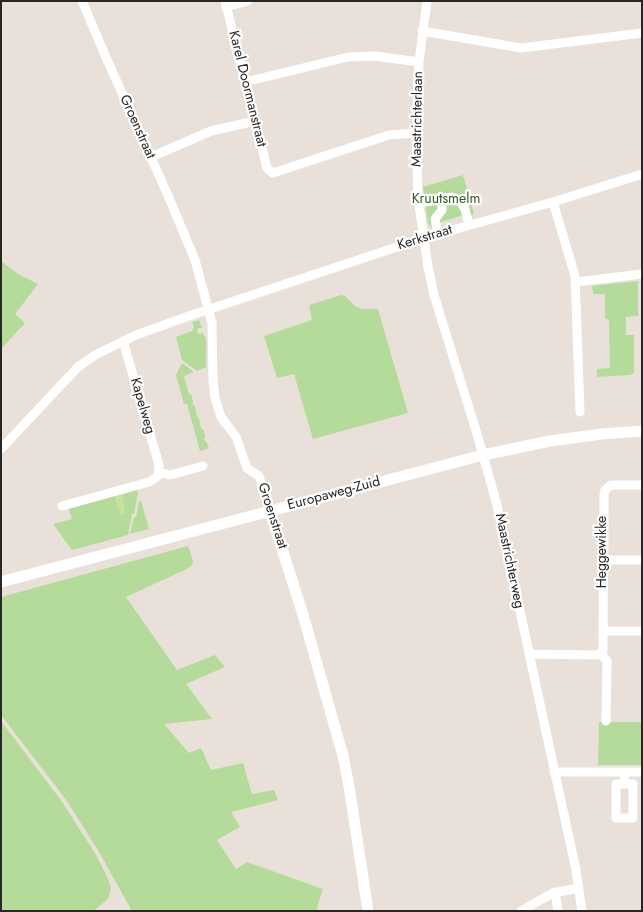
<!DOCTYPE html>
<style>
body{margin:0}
#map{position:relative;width:643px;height:912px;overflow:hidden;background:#e9e1d9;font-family:Jost,sans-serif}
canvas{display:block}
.frame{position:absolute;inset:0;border:2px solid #272727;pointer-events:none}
</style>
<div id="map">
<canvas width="643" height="912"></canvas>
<div class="frame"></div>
</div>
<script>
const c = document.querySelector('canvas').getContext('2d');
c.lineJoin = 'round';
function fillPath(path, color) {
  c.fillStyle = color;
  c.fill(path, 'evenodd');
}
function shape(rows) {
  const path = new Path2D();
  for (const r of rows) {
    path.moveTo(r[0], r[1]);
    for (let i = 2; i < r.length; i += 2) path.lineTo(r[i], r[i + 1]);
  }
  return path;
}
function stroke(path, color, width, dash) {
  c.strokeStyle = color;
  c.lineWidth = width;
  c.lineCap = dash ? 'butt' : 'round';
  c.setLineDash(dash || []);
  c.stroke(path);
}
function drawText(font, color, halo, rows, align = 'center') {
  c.font = font + ' Jost,sans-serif';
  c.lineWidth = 4.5;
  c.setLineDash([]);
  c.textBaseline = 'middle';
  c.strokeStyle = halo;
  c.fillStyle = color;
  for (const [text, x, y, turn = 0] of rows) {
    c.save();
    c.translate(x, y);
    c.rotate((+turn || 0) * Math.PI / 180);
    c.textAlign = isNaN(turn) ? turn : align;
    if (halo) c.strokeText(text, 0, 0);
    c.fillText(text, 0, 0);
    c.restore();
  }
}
const green = shape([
 [463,175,474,214,468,216,467,214,435,224,433,227,430,226,428,223,423,187],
 [1,261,18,274,38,284,15,314,25,323,2,348],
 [638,281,638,316,626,317,626,335,634,335,634,373,630,375,597,377,597,369,610,368,609,320,605,318,605,294,593,294,592,286],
 [341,295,345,296,355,306,362,309,378,309,408,413,313,439,294,374,277,378,264,336,312,320,309,305],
 [199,320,202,328,198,328,197,332,199,334,203,333,206,339,206,367,197,371,182,360,176,337,192,331,194,327,192,322],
 [182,363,194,372,184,376,189,394,191,394,193,401,192,403,195,406,197,417,199,418,200,424,201,429,203,429,205,436,204,441,206,441,209,448,200,451,187,404,184,404,176,375],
 [137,490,138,493,134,514,132,514,128,535,72,550,53,524,72,519,69,509,115,496,120,514,125,513,121,495],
 [139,501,141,501,149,529,130,534,134,517,136,517],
 [188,546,193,561,192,565,187,569,126,597,177,670,215,655,225,667,186,684,212,719,164,724,189,753,201,748,211,770,243,763,252,794,274,790,278,800,231,812,240,827,217,840,236,869,247,862,323,889,316,911,132,911,99,852,67,801,1,715,1,597],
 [1,721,60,799,95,853,108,879,111,888,108,899,93,911,1,911],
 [599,722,642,722,642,765,598,765]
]);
const pitch = shape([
 [121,495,125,514,120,515,115,496]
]);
const street = shape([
 [82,1,108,62,167,193,195,260,212,323,213,380,215,398,221,417,236,437,247,468,259,476,270,511],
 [225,1,267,168,270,171,273,173,389,135,416,133],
 [427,1,419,62,416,133,418,198,428,267,434,295,477,434,497,505,576,870,582,911],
 [226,7,248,1],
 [422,31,521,48,642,33],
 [245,82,348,57,375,56,419,62],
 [151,157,211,131,255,121],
 [445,198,452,197,460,201,465,209,469,225],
 [553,202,575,276,580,412],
 [419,203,437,200],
 [438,234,435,219,442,210,442,202],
 [576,282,642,274],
 [1,449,78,367,95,355,136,335,189,316,424,238,553,202,642,174],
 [159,472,170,475,203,466],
 [62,506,149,482,158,476,159,465,123,341],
 [603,560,642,560],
 [603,631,642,631],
 [601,653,603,650,604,495,605,490,611,485,642,485],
 [601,653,607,661,606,721],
 [529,654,598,655,601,653],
 [554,772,642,772],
 [624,772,625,784,633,784,633,818,616,818,616,784,625,784],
 [555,892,558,911],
 [521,911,553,893,579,888]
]);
const secondary = shape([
 [270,511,304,618,343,756,349,786,368,911],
 [1,582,483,455,550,441,602,434,642,431]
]);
const streetNames = [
 ["Karel Doormanstraat",247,89,76],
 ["Maastrichterlaan",418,119,-89],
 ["Groenstraat",137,127,66],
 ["Kerkstraat",425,238,-17],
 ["Kapelweg",142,406,74],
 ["Europaweg-Zuid",334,494,-15],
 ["Groenstraat",272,516,72],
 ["Heggewikke",603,552,-90],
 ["Maastrichterweg",509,561,78]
];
const parkNames = [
 ["Kruutsmelm",446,200]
];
fillPath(green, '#b4db9a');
fillPath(pitch, '#c6e296');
stroke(street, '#fff', 9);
stroke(secondary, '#fff', 11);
drawText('14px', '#272727', '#fff', streetNames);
drawText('14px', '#2f5c1f', '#fff', parkNames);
</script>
